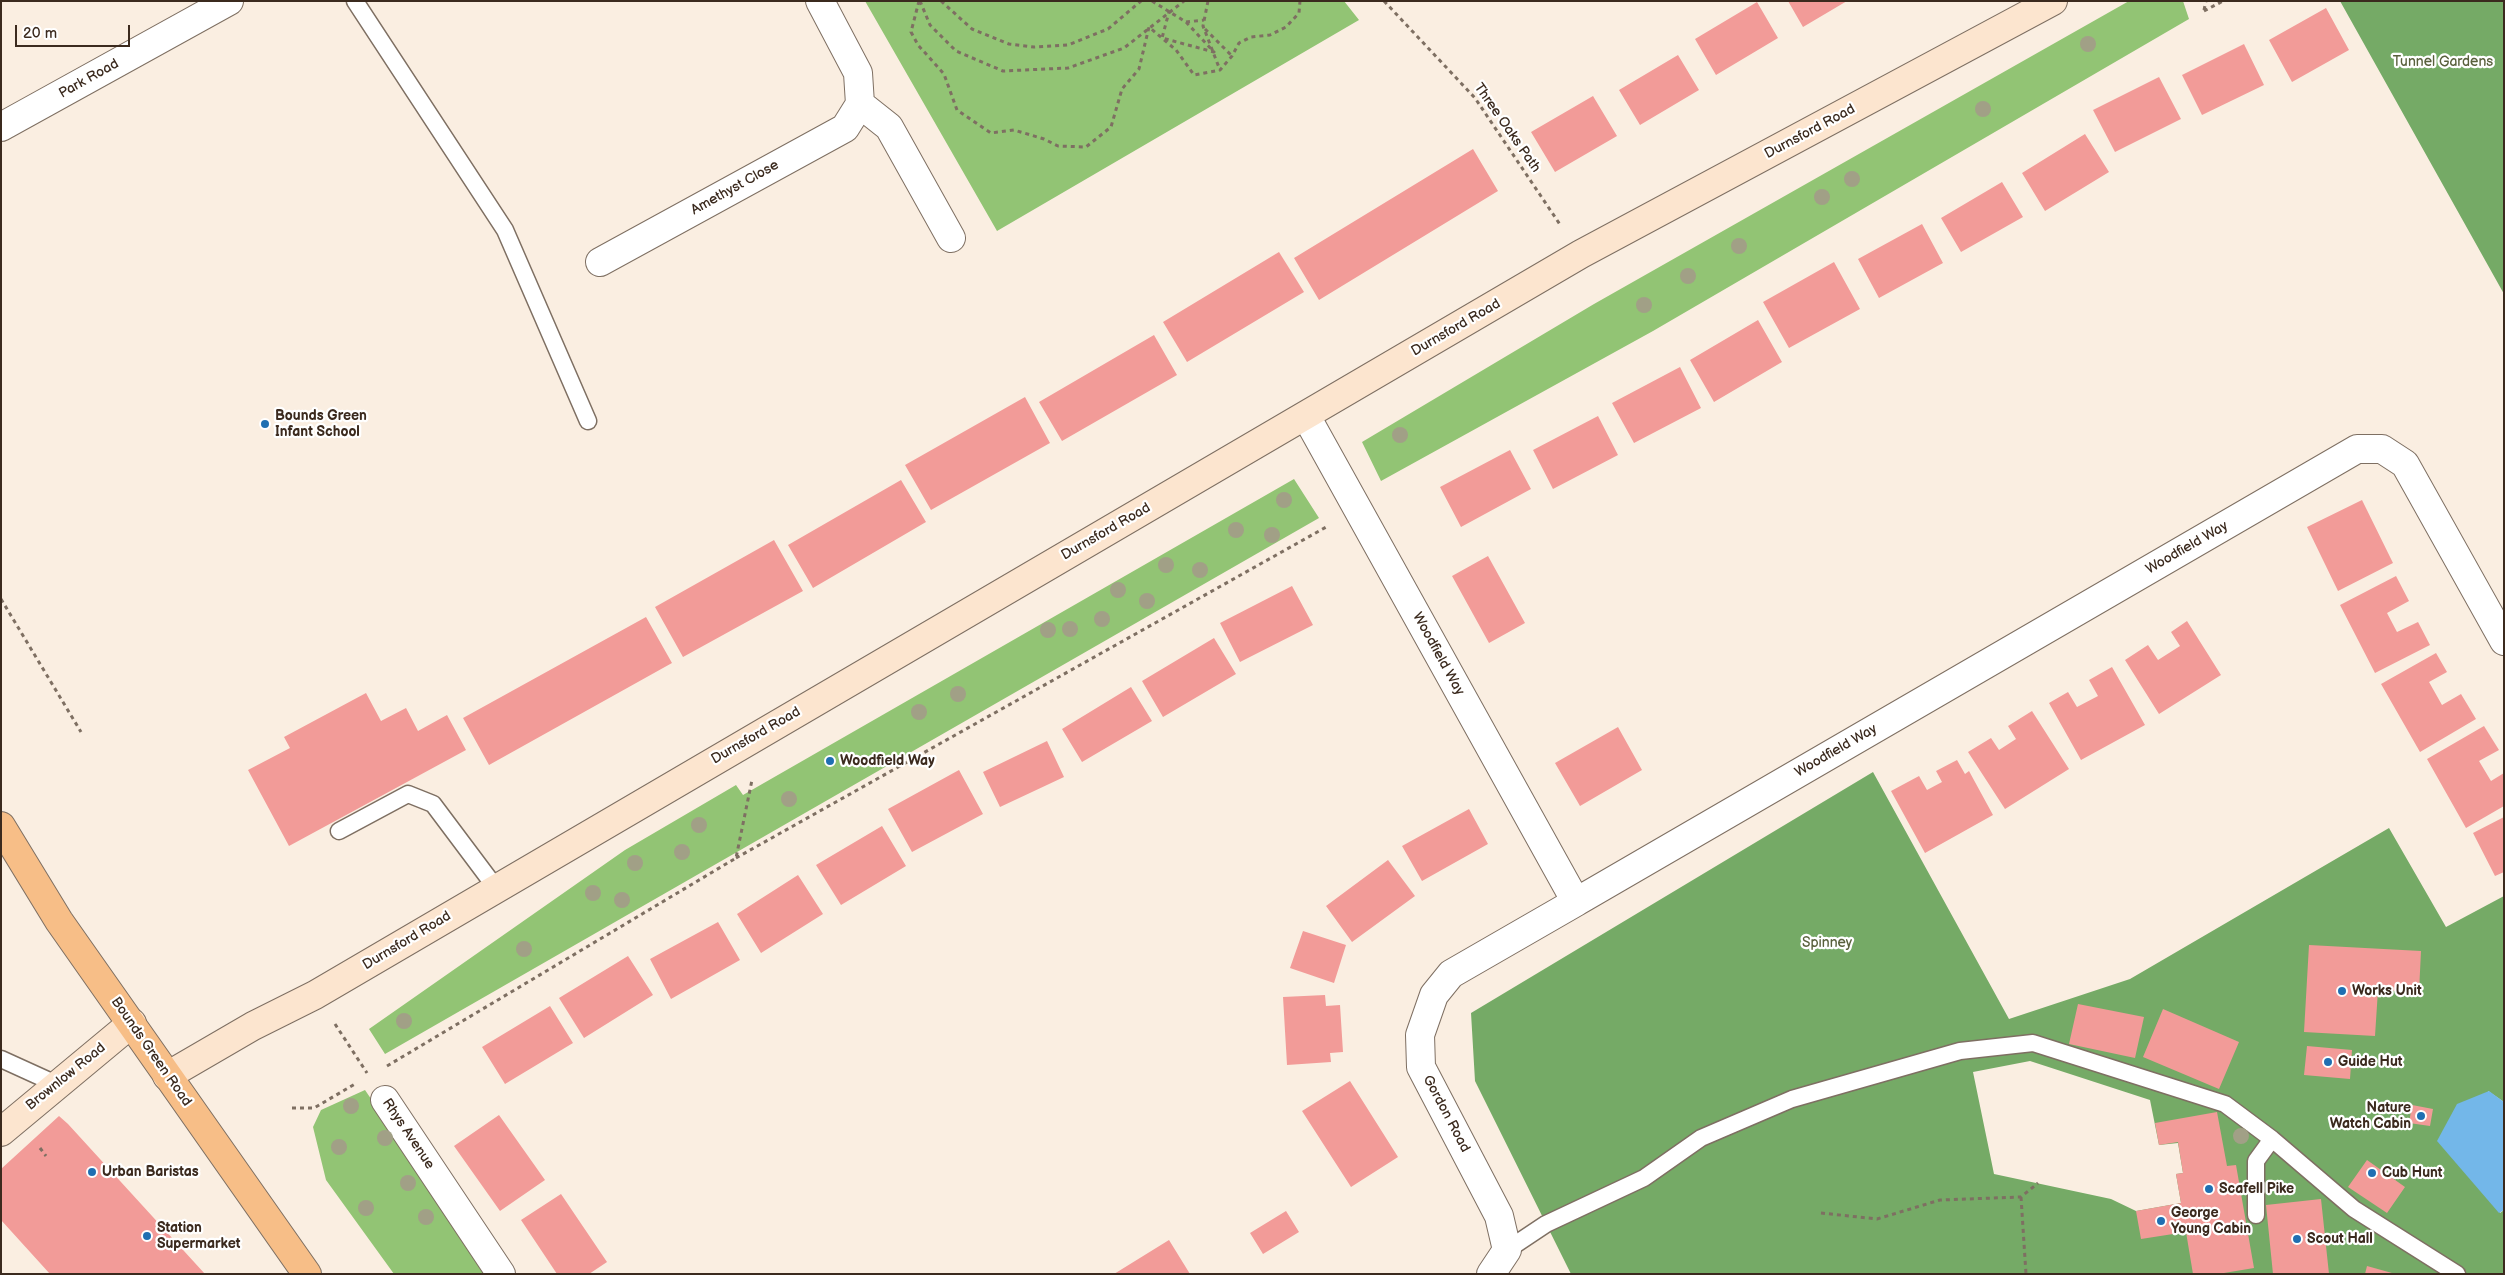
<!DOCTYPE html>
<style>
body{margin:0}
#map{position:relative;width:2505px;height:1275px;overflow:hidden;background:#faeee1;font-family:"Balsamiq Sans",sans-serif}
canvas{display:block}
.frame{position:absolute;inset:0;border:2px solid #3b2a1e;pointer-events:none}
.scale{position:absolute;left:15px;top:25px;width:115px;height:22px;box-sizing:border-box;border:2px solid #3b2a1e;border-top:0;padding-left:6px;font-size:15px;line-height:18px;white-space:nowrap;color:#3b2a1e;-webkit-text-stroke:4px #fff;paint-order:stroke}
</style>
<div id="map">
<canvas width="2505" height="1275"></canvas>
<div class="frame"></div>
<div class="scale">20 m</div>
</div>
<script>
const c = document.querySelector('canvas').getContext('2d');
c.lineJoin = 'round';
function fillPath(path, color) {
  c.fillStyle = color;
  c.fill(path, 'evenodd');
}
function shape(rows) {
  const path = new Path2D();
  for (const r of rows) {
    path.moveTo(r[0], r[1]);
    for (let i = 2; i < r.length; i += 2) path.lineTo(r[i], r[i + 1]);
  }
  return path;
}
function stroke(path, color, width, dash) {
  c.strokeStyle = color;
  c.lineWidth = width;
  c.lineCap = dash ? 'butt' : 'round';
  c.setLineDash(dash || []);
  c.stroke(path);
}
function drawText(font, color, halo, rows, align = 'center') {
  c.font = font + ' "Balsamiq Sans",sans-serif';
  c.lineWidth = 4.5;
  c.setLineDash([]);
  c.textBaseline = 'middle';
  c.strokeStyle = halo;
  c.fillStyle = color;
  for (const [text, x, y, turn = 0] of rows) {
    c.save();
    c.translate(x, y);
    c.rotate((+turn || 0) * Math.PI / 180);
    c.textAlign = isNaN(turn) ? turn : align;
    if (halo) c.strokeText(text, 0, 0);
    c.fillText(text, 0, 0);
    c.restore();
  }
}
const green = shape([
 [865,1,1344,1,1359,20,997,231],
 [2129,1,2183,1,2189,19,1653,331,1381,481,1362,442,1594,304],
 [1294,479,1319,518,385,1054,369,1029,625,850,736,785,743,795],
 [365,1090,490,1274,394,1274,326,1180,313,1127,321,1110]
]);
const forest = shape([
 [2340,1,2504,1,2504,294],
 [1873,772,2009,1019,2130,979,2389,828,2446,927,2504,896,2504,1102,2488,1091,2500,1213,2504,1210,2504,1274,1571,1274,1475,1081,1471,1013],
 [2030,1061,2150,1100,2159,1145,2178,1143,2183,1173,2176,1174,2181,1203,2136,1211,2111,1199,1994,1174,1973,1072]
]);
const water = shape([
 [2489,1091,2504,1102,2504,1210,2499,1213,2437,1141,2457,1104]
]);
const building = shape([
 [1788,1,1847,1,1803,27],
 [1757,2,1778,38,1716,75,1695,39],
 [2326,8,2349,50,2292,82,2269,40],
 [2244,44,2264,85,2202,115,2182,75],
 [1678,55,1699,90,1640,125,1619,90],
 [2159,77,2181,119,2115,152,2093,110],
 [1593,96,1617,136,1555,172,1531,132],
 [2085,134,2109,172,2045,211,2022,173],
 [1473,149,1498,191,1319,300,1294,258],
 [2002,182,2023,217,1961,252,1941,218],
 [1922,224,1943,263,1879,298,1858,259],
 [1279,252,1304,292,1187,362,1163,322],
 [1834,262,1860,309,1789,348,1763,302],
 [1758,320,1782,362,1714,402,1690,360],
 [1154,335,1177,375,1062,441,1039,402],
 [1680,367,1701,408,1634,443,1612,403],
 [1025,397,1050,443,931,510,905,465],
 [1598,416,1618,455,1553,489,1533,450],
 [1510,450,1531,489,1461,527,1440,487],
 [901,480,926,522,813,588,788,545],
 [2362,500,2393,563,2338,591,2307,527],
 [774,540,803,591,683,657,655,607],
 [1488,556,1525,623,1489,643,1452,576],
 [2396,576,2409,601,2387,613,2397,632,2418,622,2430,645,2375,673,2340,605],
 [1292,586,1313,625,1240,662,1220,623],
 [646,617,672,663,489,765,463,718],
 [2187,621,2221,675,2159,714,2125,660,2148,645,2158,660,2180,646,2171,632],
 [1214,638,1236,674,1163,717,1142,681],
 [2436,653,2447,672,2429,682,2442,705,2461,694,2476,719,2420,752,2381,684],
 [2112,667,2145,725,2081,760,2049,703,2068,692,2077,707,2098,696,2089,680],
 [1131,687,1152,721,1082,762,1062,729],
 [366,693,381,721,406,708,418,731,447,715,466,750,289,846,248,770,290,748,284,737],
 [2032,711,2069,769,2005,809,1968,752,1991,738,1999,750,2016,739,2008,726],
 [2484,726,2499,750,2479,761,2491,781,2504,773,2504,806,2466,828,2427,759],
 [1618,727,1642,770,1580,806,1555,763],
 [1047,741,1064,777,1000,807,983,772],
 [1957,760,1965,774,1969,771,1993,815,1925,853,1891,791,1919,776,1927,790,1942,782,1936,771],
 [959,770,983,814,912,852,888,809],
 [1469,809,1488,844,1422,881,1402,846],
 [2504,817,2504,872,2495,876,2473,833],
 [882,826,906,866,841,905,816,865],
 [1388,860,1415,896,1352,942,1326,906],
 [798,875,823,914,761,953,737,914],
 [718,922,740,960,671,999,650,959],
 [1303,931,1346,945,1334,983,1290,968],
 [2309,945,2421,951,2419,992,2378,990,2375,1036,2304,1032],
 [628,956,653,995,584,1038,559,998],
 [1325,995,1326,1006,1340,1005,1343,1052,1330,1053,1331,1062,1287,1065,1283,997],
 [2078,1004,2144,1017,2135,1058,2069,1044],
 [550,1006,573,1043,505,1084,482,1047],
 [2163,1009,2239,1042,2219,1089,2143,1057],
 [2307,1046,2352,1050,2350,1079,2304,1075],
 [1350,1081,1398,1157,1351,1187,1302,1111],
 [2412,1105,2433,1109,2430,1126,2409,1123],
 [2217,1112,2227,1166,2236,1165,2254,1268,2218,1274,2193,1274,2186,1232,2141,1239,2136,1211,2181,1203,2176,1174,2183,1173,2178,1142,2159,1145,2155,1123],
 [499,1115,545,1180,500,1211,454,1146],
 [59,1116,68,1124,205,1274,50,1274,1,1220,1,1169],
 [2367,1160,2405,1187,2387,1213,2348,1187],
 [561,1194,607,1262,589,1274,557,1274,521,1220],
 [2321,1199,2329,1274,2273,1274,2266,1205],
 [1286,1211,1299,1232,1263,1254,1250,1233],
 [1169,1240,1190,1274,1114,1274],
 [2367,1266,2392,1273,2392,1274,2365,1274]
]);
const path = shape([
 [919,1,911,32,918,45,944,74,957,110,991,133,1014,130,1044,139,1058,146,1086,147,1111,127,1122,89,1139,69,1149,27,1176,50,1194,75,1220,70,1232,56,1239,43,1251,37,1270,35,1286,27,1299,13,1300,1],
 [920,1,930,25,956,51,1003,71,1068,68,1124,48,1184,1],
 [941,1,972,29,1009,44,1034,47,1068,45,1108,29,1141,1],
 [1152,1,1186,22,1214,52,1162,38,1169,12],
 [1208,1,1203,26,1220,70],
 [1384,1,1475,98,1561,226],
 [2204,10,2206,1],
 [2204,11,2223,1],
 [1186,22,1204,20],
 [1205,29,1232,56],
 [1,599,81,732],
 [736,858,1328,526],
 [335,1024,367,1073],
 [387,1066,736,858,752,780],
 [292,1108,314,1108,355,1084],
 [40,1148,46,1156],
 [2021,1197,2026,1274],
 [1821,1213,1877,1219,1940,1200,2021,1197,2038,1183]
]);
const lane = shape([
 [355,1,505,230,588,421],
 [339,831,408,794,433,804,496,888],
 [1,1059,56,1084],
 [2256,1215,2256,1161,2272,1139],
 [1507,1250,1546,1224,1644,1178,1701,1138,1792,1099,1960,1051,2033,1043,2225,1104,2272,1139,2354,1209,2457,1274]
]);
const street = shape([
 [860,104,889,127,951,238],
 [1,127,229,1],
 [600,262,845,128,860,104,858,73,820,1],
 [1306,416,1576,902,2357,449,2382,449,2405,464,2504,641],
 [385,1100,501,1274],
 [1491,1274,1507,1250,1499,1216,1421,1067,1420,1035,1434,995,1451,974,1576,902]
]);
const secondary = shape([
 [167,1076,253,1026,315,995,1581,254,2053,1],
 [1,1132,132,1023]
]);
const primary = shape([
 [1,826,59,921,307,1274]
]);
const trees = [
 [2088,44],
 [1983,109],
 [1852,179],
 [1822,197],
 [1739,246],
 [1688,276],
 [1644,305],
 [1400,435],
 [1284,500],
 [1236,530],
 [1272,535],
 [1166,565],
 [1200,570],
 [1118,590],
 [1147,601],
 [1102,619],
 [1070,629],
 [1048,630],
 [958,694],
 [919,712],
 [789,799],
 [699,825],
 [682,852],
 [635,863],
 [593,893],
 [622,900],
 [524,949],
 [404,1021],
 [351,1106],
 [2241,1136],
 [385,1138],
 [339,1147],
 [408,1183],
 [366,1208],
 [426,1217]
];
const markers = [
 [265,424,5,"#1f6fb2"],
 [830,761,5,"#1f6fb2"],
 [2342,991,5,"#1f6fb2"],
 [2328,1062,5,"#1f6fb2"],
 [2421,1116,5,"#1f6fb2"],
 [92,1172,5,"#1f6fb2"],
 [2372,1173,5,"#1f6fb2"],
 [2209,1189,5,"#1f6fb2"],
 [2161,1221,5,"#1f6fb2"],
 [147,1236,5,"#1f6fb2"],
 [2297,1239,5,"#1f6fb2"]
];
const parkNames = [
 ["Tunnel Gardens",2443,62],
 ["Spinney",1827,943]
];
const streetNames = [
 ["Park Road",89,79,-29],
 ["Three Oaks Path",1507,128,55],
 ["Durnsford Road",1810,132,-28],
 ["Amethyst Close",735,188,-29],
 ["Durnsford Road",1456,328,-30],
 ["Durnsford Road",1106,532,-30],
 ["Woodfield Way",2187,548,-30],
 ["Woodfield Way",1438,654,61],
 ["Durnsford Road",756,736,-30],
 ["Woodfield Way",1836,751,-30],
 ["Durnsford Road",407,941,-31],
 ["Bounds Green Road",151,1052,55],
 ["Brownlow Road",66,1077,-39],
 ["Gordon Road",1446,1114,62],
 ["Rhys Avenue",408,1134,56]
];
const poiNames = [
 ["Bounds Green",275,416],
 ["Infant School",275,432],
 ["Woodfield Way",840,761],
 ["Works Unit",2352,991],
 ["Guide Hut",2338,1062],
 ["Nature",2411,1108,"right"],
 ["Watch Cabin",2411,1124,"right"],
 ["Urban Baristas",102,1172],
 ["Cub Hunt",2382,1173],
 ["Scafell Pike",2219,1189],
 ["George",2171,1213],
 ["Young Cabin",2171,1229],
 ["Station",157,1228],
 ["Supermarket",157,1244],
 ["Scout Hall",2307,1239]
];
fillPath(green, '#92c474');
fillPath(forest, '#75aa66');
fillPath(water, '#73b7e9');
fillPath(building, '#f29b98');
stroke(lane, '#7e6f62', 19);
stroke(street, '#7e6f62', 30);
stroke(secondary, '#7e6f62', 30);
stroke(primary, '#7e6f62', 30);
stroke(path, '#7e6f62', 3, [4, 4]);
stroke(lane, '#fff', 16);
stroke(street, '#fff', 28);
stroke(secondary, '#fce5cf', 28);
stroke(primary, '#f7be87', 28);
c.fillStyle = '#a1a086';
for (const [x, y] of trees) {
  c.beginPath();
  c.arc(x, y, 8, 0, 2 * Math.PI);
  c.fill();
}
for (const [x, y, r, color] of markers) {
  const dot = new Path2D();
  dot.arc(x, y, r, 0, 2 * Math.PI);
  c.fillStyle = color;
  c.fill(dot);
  stroke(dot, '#fff', 2);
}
drawText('14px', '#59603c', '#fff', parkNames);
drawText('14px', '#3b2a1e', '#fff', streetNames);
drawText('bold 14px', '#3b2a1e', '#fff', poiNames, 'left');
</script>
